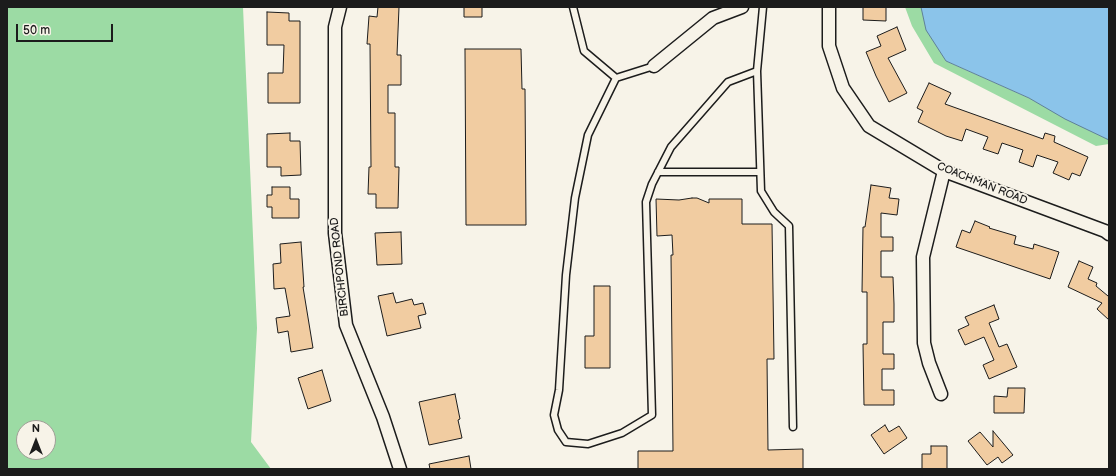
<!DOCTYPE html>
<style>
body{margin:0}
#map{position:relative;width:1116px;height:476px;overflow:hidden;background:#f7f3e8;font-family:"Balsamiq Sans",sans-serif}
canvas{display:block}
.frame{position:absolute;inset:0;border:8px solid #1c1c1c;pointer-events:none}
.north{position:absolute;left:16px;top:420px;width:40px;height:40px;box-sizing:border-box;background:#f7f3e8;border:1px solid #9f9d96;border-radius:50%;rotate:0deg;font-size:11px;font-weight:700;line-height:16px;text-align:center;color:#1c1c1c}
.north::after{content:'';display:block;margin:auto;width:14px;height:18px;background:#1c1c1c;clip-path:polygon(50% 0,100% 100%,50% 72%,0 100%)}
.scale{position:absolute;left:16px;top:24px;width:97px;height:18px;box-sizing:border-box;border:2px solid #1c1c1c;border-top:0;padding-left:5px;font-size:12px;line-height:14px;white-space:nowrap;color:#1c1c1c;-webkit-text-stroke:3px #f7f3e8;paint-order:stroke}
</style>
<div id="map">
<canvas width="1116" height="476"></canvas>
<div class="frame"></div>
<div class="north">N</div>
<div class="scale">50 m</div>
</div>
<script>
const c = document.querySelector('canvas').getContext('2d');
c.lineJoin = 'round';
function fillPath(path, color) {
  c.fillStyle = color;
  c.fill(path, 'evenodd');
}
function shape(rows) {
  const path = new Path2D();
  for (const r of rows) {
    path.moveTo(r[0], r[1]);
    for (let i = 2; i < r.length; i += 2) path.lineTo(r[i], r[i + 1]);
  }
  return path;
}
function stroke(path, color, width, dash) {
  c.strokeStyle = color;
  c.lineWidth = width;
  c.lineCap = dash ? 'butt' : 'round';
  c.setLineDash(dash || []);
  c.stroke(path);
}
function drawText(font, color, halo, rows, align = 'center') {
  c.font = font + ' "Balsamiq Sans",sans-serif';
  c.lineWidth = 4;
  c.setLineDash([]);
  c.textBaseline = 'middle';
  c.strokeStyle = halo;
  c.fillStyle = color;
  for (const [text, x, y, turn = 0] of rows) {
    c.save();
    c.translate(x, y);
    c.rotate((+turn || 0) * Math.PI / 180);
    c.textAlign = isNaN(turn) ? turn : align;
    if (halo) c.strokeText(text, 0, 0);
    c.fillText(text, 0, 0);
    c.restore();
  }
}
const green = shape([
 [7,7,243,7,257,328,251,442,271,469,7,469],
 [24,428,48,428,48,452,24,452],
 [905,7,921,7,946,61,1029,98,1109,140,1109,144,1096,146,934,63,912,26]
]);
const water = shape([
 [921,7,1109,7,1109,140,1065,119,1029,98,946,61,926,30,921,7]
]);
const building = shape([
 [378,7,399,7,397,55,401,55,401,85,388,85,388,113,395,113,395,167,399,167,398,208,376,208,376,194,368,194,369,167,371,167,370,44,367,44,369,16,377,17,378,7],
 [464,7,482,7,482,17,464,17,464,7],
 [863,7,886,7,886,21,863,20,863,7],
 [267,12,289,13,289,21,300,21,300,103,268,103,268,73,283,73,284,45,267,45,267,12],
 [897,27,906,50,888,58,907,93,889,102,876,76,866,52,881,46,877,36,897,27],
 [465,49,521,49,522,89,525,89,526,225,466,225,465,49],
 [929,83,951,93,945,104,1043,139,1045,133,1055,136,1054,142,1088,157,1080,176,1072,173,1069,180,1053,173,1058,162,1037,155,1033,167,1019,162,1023,150,1002,143,998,154,983,149,988,137,966,129,962,141,946,136,918,122,923,111,917,108,929,83],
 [290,133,290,141,300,141,301,175,281,176,281,167,267,167,267,134,290,133],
 [871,185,891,188,889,198,899,199,897,215,881,213,881,237,893,237,893,251,881,251,881,277,893,277,894,304,894,322,883,322,883,354,894,354,894,369,882,369,882,390,894,390,894,405,864,405,863,344,867,344,867,292,862,292,863,227,865,227,871,185],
 [272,187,290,187,290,199,299,199,299,218,272,218,272,207,267,207,267,195,272,195,272,187],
 [692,198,697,198,709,203,709,199,742,199,742,224,772,224,774,359,767,359,768,450,803,449,803,469,638,469,638,451,673,451,671,255,673,255,672,235,657,236,656,199,679,200,692,198],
 [975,221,990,227,989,228,1016,236,1014,244,1033,249,1034,244,1059,252,1050,279,956,247,962,230,970,233,975,221],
 [401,232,402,264,377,265,375,233,401,232],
 [301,242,304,287,303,287,313,348,291,352,288,331,278,333,276,318,290,316,285,288,274,289,273,264,281,263,280,244,301,242],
 [1079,261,1093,267,1088,279,1097,283,1096,286,1108,296,1109,295,1109,320,1097,309,1102,303,1068,287,1079,261],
 [594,286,610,286,610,368,585,368,585,336,594,336,594,286],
 [393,293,396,303,412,299,414,305,423,303,426,314,418,316,421,328,387,336,378,296,393,293],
 [994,305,999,319,989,323,999,347,1007,344,1017,367,989,379,983,365,994,360,984,337,965,345,958,330,969,325,965,317,994,305],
 [322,370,331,401,308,409,298,378,322,370],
 [1008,388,1025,388,1024,413,994,413,994,396,1007,397,1008,388],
 [455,394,460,419,458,420,462,438,429,445,419,402,455,394],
 [885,425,889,432,899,426,907,438,884,454,871,435,885,425],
 [993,431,1013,455,1002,463,998,457,987,465,968,441,980,432,993,447,993,431],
 [931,446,947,446,947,469,922,469,922,454,931,454,931,446],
 [469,456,471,469,430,469,429,464,469,456]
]);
const service = shape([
 [573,7,584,51,616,78],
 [763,7,757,71,761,191,774,212,789,226,793,427],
 [654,66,616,78,588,135,575,198,566,275,559,390,554,415,558,430,566,442,588,444,622,433,652,415,646,202,652,184,671,147,728,82,757,71],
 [658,172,760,172]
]);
const minor = shape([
 [340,7,335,27,335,233,346,325,383,417,400,469],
 [829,7,829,46,843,88,869,126,944,171,1105,231,1109,234],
 [654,66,713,18,742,7],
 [941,394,929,363,924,343,923,257,944,171]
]);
const streetNames = [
 ["COACHMAN ROAD",982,184,22],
 ["BIRCHPOND ROAD",340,267,-96]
];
fillPath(green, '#9cdba4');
fillPath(water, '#8bc4ea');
stroke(water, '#5f8198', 1);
fillPath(building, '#f1cca1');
stroke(building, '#1c1c1c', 1);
stroke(service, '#1c1c1c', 9);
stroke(minor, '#1c1c1c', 15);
stroke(service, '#f7f3e8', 6);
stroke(minor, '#f7f3e8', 12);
drawText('11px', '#1c1c1c', '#f7f3e8', streetNames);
</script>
